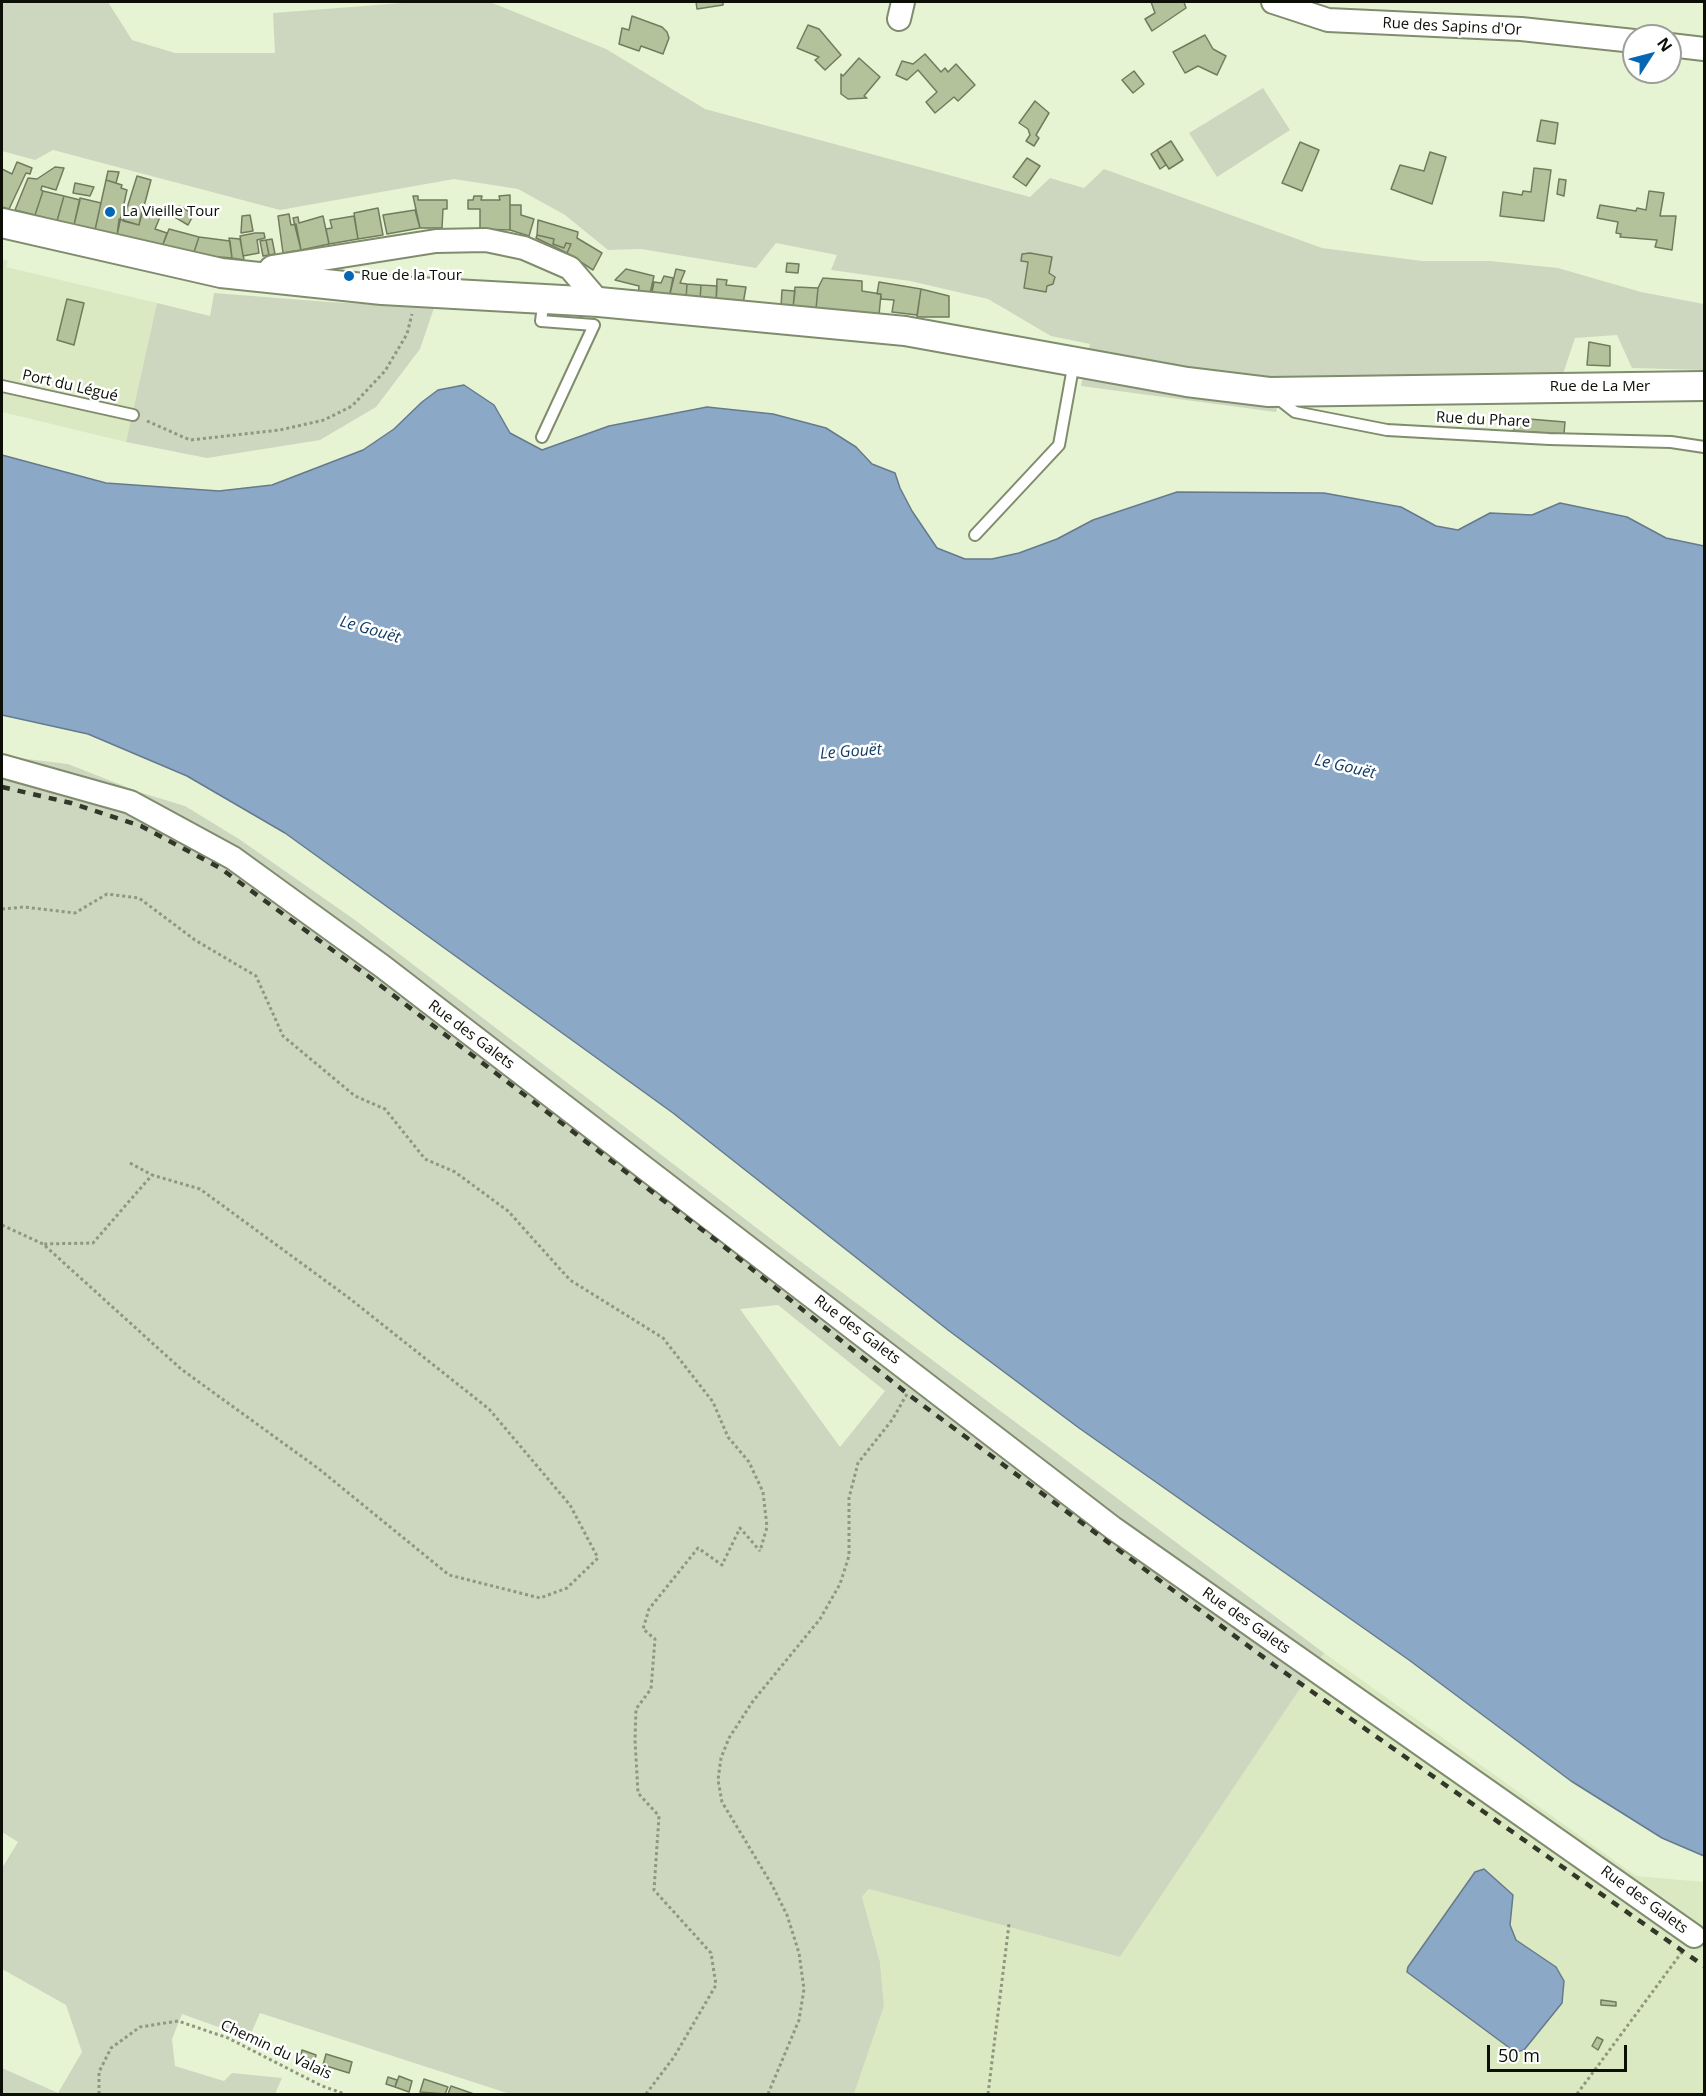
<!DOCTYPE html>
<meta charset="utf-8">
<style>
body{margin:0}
#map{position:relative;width:1706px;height:2096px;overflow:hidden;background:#e7f4d3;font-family:"Open Sans",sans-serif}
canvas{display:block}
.frame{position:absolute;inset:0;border:3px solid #0b0f05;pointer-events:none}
.north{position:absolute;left:1622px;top:24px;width:60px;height:60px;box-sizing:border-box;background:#fff;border:2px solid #9d9f9b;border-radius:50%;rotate:54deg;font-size:16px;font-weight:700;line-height:24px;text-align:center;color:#0b0f05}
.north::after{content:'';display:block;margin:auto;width:21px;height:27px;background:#0567b3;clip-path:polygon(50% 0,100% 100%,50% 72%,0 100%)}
.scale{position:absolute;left:1487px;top:2045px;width:140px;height:27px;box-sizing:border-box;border:3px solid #0b0f05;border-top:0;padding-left:8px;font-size:18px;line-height:21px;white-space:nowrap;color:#0b0f05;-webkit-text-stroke:4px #fff;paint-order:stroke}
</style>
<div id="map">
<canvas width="1706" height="2096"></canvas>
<div class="frame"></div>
<div class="north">N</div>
<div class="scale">50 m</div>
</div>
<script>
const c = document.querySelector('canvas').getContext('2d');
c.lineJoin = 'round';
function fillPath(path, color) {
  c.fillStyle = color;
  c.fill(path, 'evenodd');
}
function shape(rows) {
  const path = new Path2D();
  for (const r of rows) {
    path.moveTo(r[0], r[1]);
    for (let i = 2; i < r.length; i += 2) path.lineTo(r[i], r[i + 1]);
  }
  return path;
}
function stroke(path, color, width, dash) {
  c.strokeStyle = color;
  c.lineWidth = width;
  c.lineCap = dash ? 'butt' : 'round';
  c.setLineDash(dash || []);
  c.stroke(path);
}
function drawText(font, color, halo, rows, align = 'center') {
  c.font = font + ' "Open Sans",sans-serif';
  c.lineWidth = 5;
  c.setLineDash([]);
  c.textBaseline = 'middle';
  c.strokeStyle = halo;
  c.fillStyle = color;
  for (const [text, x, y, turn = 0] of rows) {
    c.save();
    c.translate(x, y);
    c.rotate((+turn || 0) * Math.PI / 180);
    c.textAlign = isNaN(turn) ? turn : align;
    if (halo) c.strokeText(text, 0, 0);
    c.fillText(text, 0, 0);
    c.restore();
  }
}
const built = shape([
 [2,259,8,261,6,267,157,303,126,442,2,412],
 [1324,1653,1636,1876,1704,1882,1704,2094,854,2094,884,2006,880,1962,862,1897,870,1889,1120,1957]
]);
const green = shape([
 [2,2,108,2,132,40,175,53,275,53,273,13,416,2,490,2,606,49,705,109,1030,197,1050,178,1084,188,1104,169,1322,248,1422,261,1490,261,1558,268,1641,292,1704,304,1704,370,1632,368,1617,335,1575,338,1563,374,1284,383,1276,412,1081,386,1090,344,1051,336,988,299,910,281,831,270,837,255,776,243,756,268,641,249,608,250,565,215,518,189,454,179,280,210,53,150,35,160,2,151],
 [1263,88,1290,130,1217,177,1189,133],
 [214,293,329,302,434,308,420,349,376,407,320,440,207,458,126,442,157,303,210,316],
 [2,756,68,764,139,792,185,806,239,839,355,920,788,1252,1324,1653,1120,1957,869,1889,862,1897,880,1962,884,2006,854,2094,510,2094,260,2013,249,2038,182,2014,172,2039,175,2066,224,2081,232,2073,282,2078,275,2094,2,2094,2,2068,58,2093,82,2052,66,2005,2,1969,2,1868,18,1842,2,1832],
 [778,1305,885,1391,840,1447,740,1309]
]);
const water = shape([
 [464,385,494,405,510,433,542,450,609,426,707,407,773,414,826,428,856,447,872,464,895,473,900,488,912,511,937,548,965,559,992,559,1019,553,1057,539,1093,520,1177,492,1324,493,1401,507,1436,526,1458,530,1490,513,1532,515,1560,503,1627,517,1666,538,1704,546,1704,1856,1662,1838,1571,1781,1409,1660,1079,1428,948,1330,673,1113,285,833,187,776,88,734,2,715,2,455,106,483,219,491,272,485,363,450,394,429,422,402,438,390,464,385],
 [1484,1869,1513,1895,1510,1925,1516,1940,1556,1967,1564,1981,1562,2003,1524,2050,1515,2052,1407,1972,1408,1967,1475,1872,1484,1869]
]);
const building = shape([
 [696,2,723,2,723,5,697,9,696,2],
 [1151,2,1184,2,1186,8,1152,31,1145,19,1155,13,1151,2],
 [632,16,662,27,667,32,669,38,663,54,641,46,639,51,619,44,622,28,629,30,632,16],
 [808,25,819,29,841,55,825,70,815,60,819,57,797,48,808,25],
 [1205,35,1213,49,1226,56,1217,75,1198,66,1185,73,1173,52,1205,35],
 [925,54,941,72,945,68,948,72,956,64,975,85,958,101,954,97,935,113,926,102,937,92,918,70,907,80,896,75,902,61,913,64,925,54],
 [859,58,880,77,864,96,867,98,848,99,841,94,841,74,843,76,859,58],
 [1134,71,1144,84,1133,93,1122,80,1134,71],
 [1035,101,1049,113,1036,135,1039,138,1034,146,1026,141,1030,135,1028,129,1019,123,1035,101],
 [1541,120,1558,123,1555,144,1537,141,1541,120],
 [1171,141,1183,160,1169,169,1157,150,1171,141],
 [1300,142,1319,150,1302,191,1282,183,1300,142],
 [1157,150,1166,165,1160,169,1151,154,1157,150],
 [1430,152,1446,157,1432,204,1391,189,1400,165,1424,171,1430,152],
 [1027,158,1040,166,1026,186,1013,177,1027,158],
 [17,162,32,168,30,174,26,173,9,209,2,207,2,169,12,174,17,162],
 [55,167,64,168,56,190,42,186,41,190,43,191,35,215,15,210,28,178,37,179,55,167],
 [1534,168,1551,170,1544,221,1500,216,1503,192,1522,195,1523,191,1531,192,1534,168],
 [108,171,119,172,116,183,106,180,108,171],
 [137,176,151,180,139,225,123,221,137,176],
 [1559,179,1566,180,1564,196,1557,194,1559,179],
 [106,180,122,185,121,188,127,190,117,235,95,230,106,180],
 [75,183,94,187,90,196,73,193,75,183],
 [43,191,64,196,57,221,35,215,43,191],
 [1649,191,1664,193,1660,216,1676,216,1672,250,1655,247,1657,240,1620,237,1621,234,1616,233,1618,222,1597,218,1600,205,1636,211,1637,208,1646,210,1649,191],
 [510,195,510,230,480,229,480,209,468,209,468,200,473,200,474,196,482,196,481,200,500,200,499,196,510,195],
 [64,196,80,200,74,225,57,221,64,196],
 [413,196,418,196,418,200,447,200,447,209,443,209,442,228,420,228,413,196],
 [80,198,101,203,95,230,74,225,80,198],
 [510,205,521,205,521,215,534,219,529,236,510,230,510,205],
 [179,206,194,214,188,225,173,216,179,206],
 [378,208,383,235,358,239,354,213,378,208],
 [415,210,420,228,387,234,383,215,415,210],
 [142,211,160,217,155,229,167,233,162,247,117,236,119,219,139,225,142,211],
 [289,214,291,225,296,224,301,250,283,253,278,216,289,214],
 [250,215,253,231,241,233,242,216,250,215],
 [323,216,329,244,301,250,293,218,298,217,299,223,323,216],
 [354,216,358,239,329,244,326,229,332,228,330,220,354,216],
 [538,220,578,232,577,238,602,253,593,270,567,253,571,244,566,243,564,248,553,244,554,239,537,235,538,220],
 [169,229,199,237,193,255,162,247,169,229],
 [255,233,264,233,265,238,257,240,259,253,243,256,240,236,255,233],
 [537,235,554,239,553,244,564,248,566,243,571,244,567,253,536,238,537,235],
 [199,237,230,241,232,258,193,255,199,237],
 [229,238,240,239,244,260,232,258,229,238],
 [272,239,275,254,269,255,266,240,272,239],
 [266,240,269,255,263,256,260,241,266,240],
 [1030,253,1052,257,1049,273,1055,277,1053,284,1047,286,1046,292,1024,288,1028,262,1021,261,1022,254,1030,253],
 [787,263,799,264,798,273,786,272,787,263],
 [626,269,654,276,649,298,638,295,639,286,615,280,626,269],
 [676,269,685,271,680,283,687,284,686,299,669,298,676,269],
 [664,276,673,278,669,298,651,297,654,282,661,283,664,276],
 [823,278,862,281,862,291,881,294,879,315,816,309,818,288,823,278],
 [717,279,727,280,726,285,746,287,743,304,716,302,717,279],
 [879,282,921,289,917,315,892,312,894,300,881,299,881,294,877,294,879,282],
 [687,284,701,285,700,300,686,299,687,284],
 [701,285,717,286,716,302,700,300,701,285],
 [795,287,818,288,816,309,793,308,795,287],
 [921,289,949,296,949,317,917,317,921,289],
 [782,290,795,291,793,308,781,307,782,290],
 [67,299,84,303,74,345,57,340,67,299],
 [1589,342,1610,346,1610,366,1587,365,1589,342],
 [1529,419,1565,422,1564,434,1514,431,1514,421,1529,422,1529,419],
 [1601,2000,1616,2002,1616,2006,1601,2005,1601,2000],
 [1597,2037,1603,2040,1598,2050,1592,2046,1597,2037],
 [302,2050,316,2055,314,2064,300,2059,302,2050],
 [326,2054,352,2062,349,2073,323,2065,326,2054],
 [399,2076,412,2081,409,2092,395,2087,399,2076],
 [388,2077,397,2080,395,2087,386,2084,388,2077],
 [424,2079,448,2087,445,2094,420,2092,424,2079],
 [451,2086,474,2094,448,2094,451,2086]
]);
const path = shape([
 [147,421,190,440,280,430,324,420,352,406,385,371,407,334,412,314],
 [2,909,24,907,75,913,107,894,139,898,195,940,256,976,283,1036,355,1096,385,1109,425,1159,455,1172,508,1211,570,1280,663,1338,713,1402,728,1437,749,1462,763,1492,767,1527,760,1551],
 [130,1163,152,1175],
 [2,1225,43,1244,181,1369,319,1469,449,1575,540,1598,567,1588,598,1558,570,1505,489,1409,349,1298,200,1189,152,1175,93,1243,43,1244],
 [99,2094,99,2072,111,2048,140,2027,178,2021,228,2038,322,2086,345,2094],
 [646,2094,674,2057,716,1985,711,1953,654,1890,659,1816,638,1793,635,1740,636,1709,651,1689,655,1639,643,1629,649,1609,698,1548,722,1565,740,1528,760,1551],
 [768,2094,799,2020,804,1989,799,1953,787,1915,772,1885,722,1802,718,1780,721,1758,729,1738,753,1701,820,1619,840,1584,849,1556,849,1498,858,1463,892,1420,907,1394],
 [988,2094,1009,1924],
 [1577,2094,1682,1952]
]);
const service = shape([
 [2,386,133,415],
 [1276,397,1295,412,1387,430,1549,439,1671,442,1704,447],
 [542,437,594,325,541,321,544,299],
 [975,535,1059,445,1074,362]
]);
const minor = shape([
 [1273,2,1328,20,1521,29,1634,41],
 [899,19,903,2],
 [1670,45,1704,49],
 [263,277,272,267,436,241,486,240,524,248,570,268,599,302],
 [2,766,130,802,233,858,382,966,1113,1528,1694,1936]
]);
const tertiary = shape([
 [2,223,221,273,382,290,599,302,905,331,1187,382,1269,392,1704,386]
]);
const rail = shape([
 [2,787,71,803,141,826,220,868,368,976,722,1245,909,1395,1101,1537,1274,1665,1704,1966]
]);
const markers = [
 [110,212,6,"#0567b3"],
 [349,276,6,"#0567b3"]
];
const streetNames = [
 ["Rue des Sapins d'Or",1452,27,3],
 ["Port du Légué",70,386,13],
 ["Rue de La Mer",1600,387],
 ["Rue du Phare",1483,420,3],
 ["Rue des Galets",471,1035,37],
 ["Rue des Galets",857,1330,37],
 ["Rue des Galets",1246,1621,35],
 ["Rue des Galets",1644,1900,36],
 ["Chemin du Valais",276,2050,25]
];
const poiNames = [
 ["La Vieille Tour",122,212],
 ["Rue de la Tour",361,276]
];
const waterNames = [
 ["Le Gouët",370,630,16],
 ["Le Gouët",851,752,-4],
 ["Le Gouët",1345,767,13]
];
fillPath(built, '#dae9c1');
fillPath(green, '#cdd7bf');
fillPath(water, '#8ba8c7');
stroke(water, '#657a8d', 1.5);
fillPath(building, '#b3c29b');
stroke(building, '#707c5e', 1.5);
stroke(service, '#808c6e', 14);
stroke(minor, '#808c6e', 26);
stroke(tertiary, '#808c6e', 32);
stroke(path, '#8e977f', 3, [3, 3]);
stroke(service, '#fff', 10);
stroke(minor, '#fff', 22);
stroke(tertiary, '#fff', 28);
stroke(rail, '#323729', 4.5, [8, 8]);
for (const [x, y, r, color] of markers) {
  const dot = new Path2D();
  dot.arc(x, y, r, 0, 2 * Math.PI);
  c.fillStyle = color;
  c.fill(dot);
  stroke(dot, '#fff', 2);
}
drawText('15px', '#0b0f05', '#fff', streetNames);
drawText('15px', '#0b0f05', '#fff', poiNames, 'left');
drawText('italic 16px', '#0f3b64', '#fff', waterNames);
</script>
